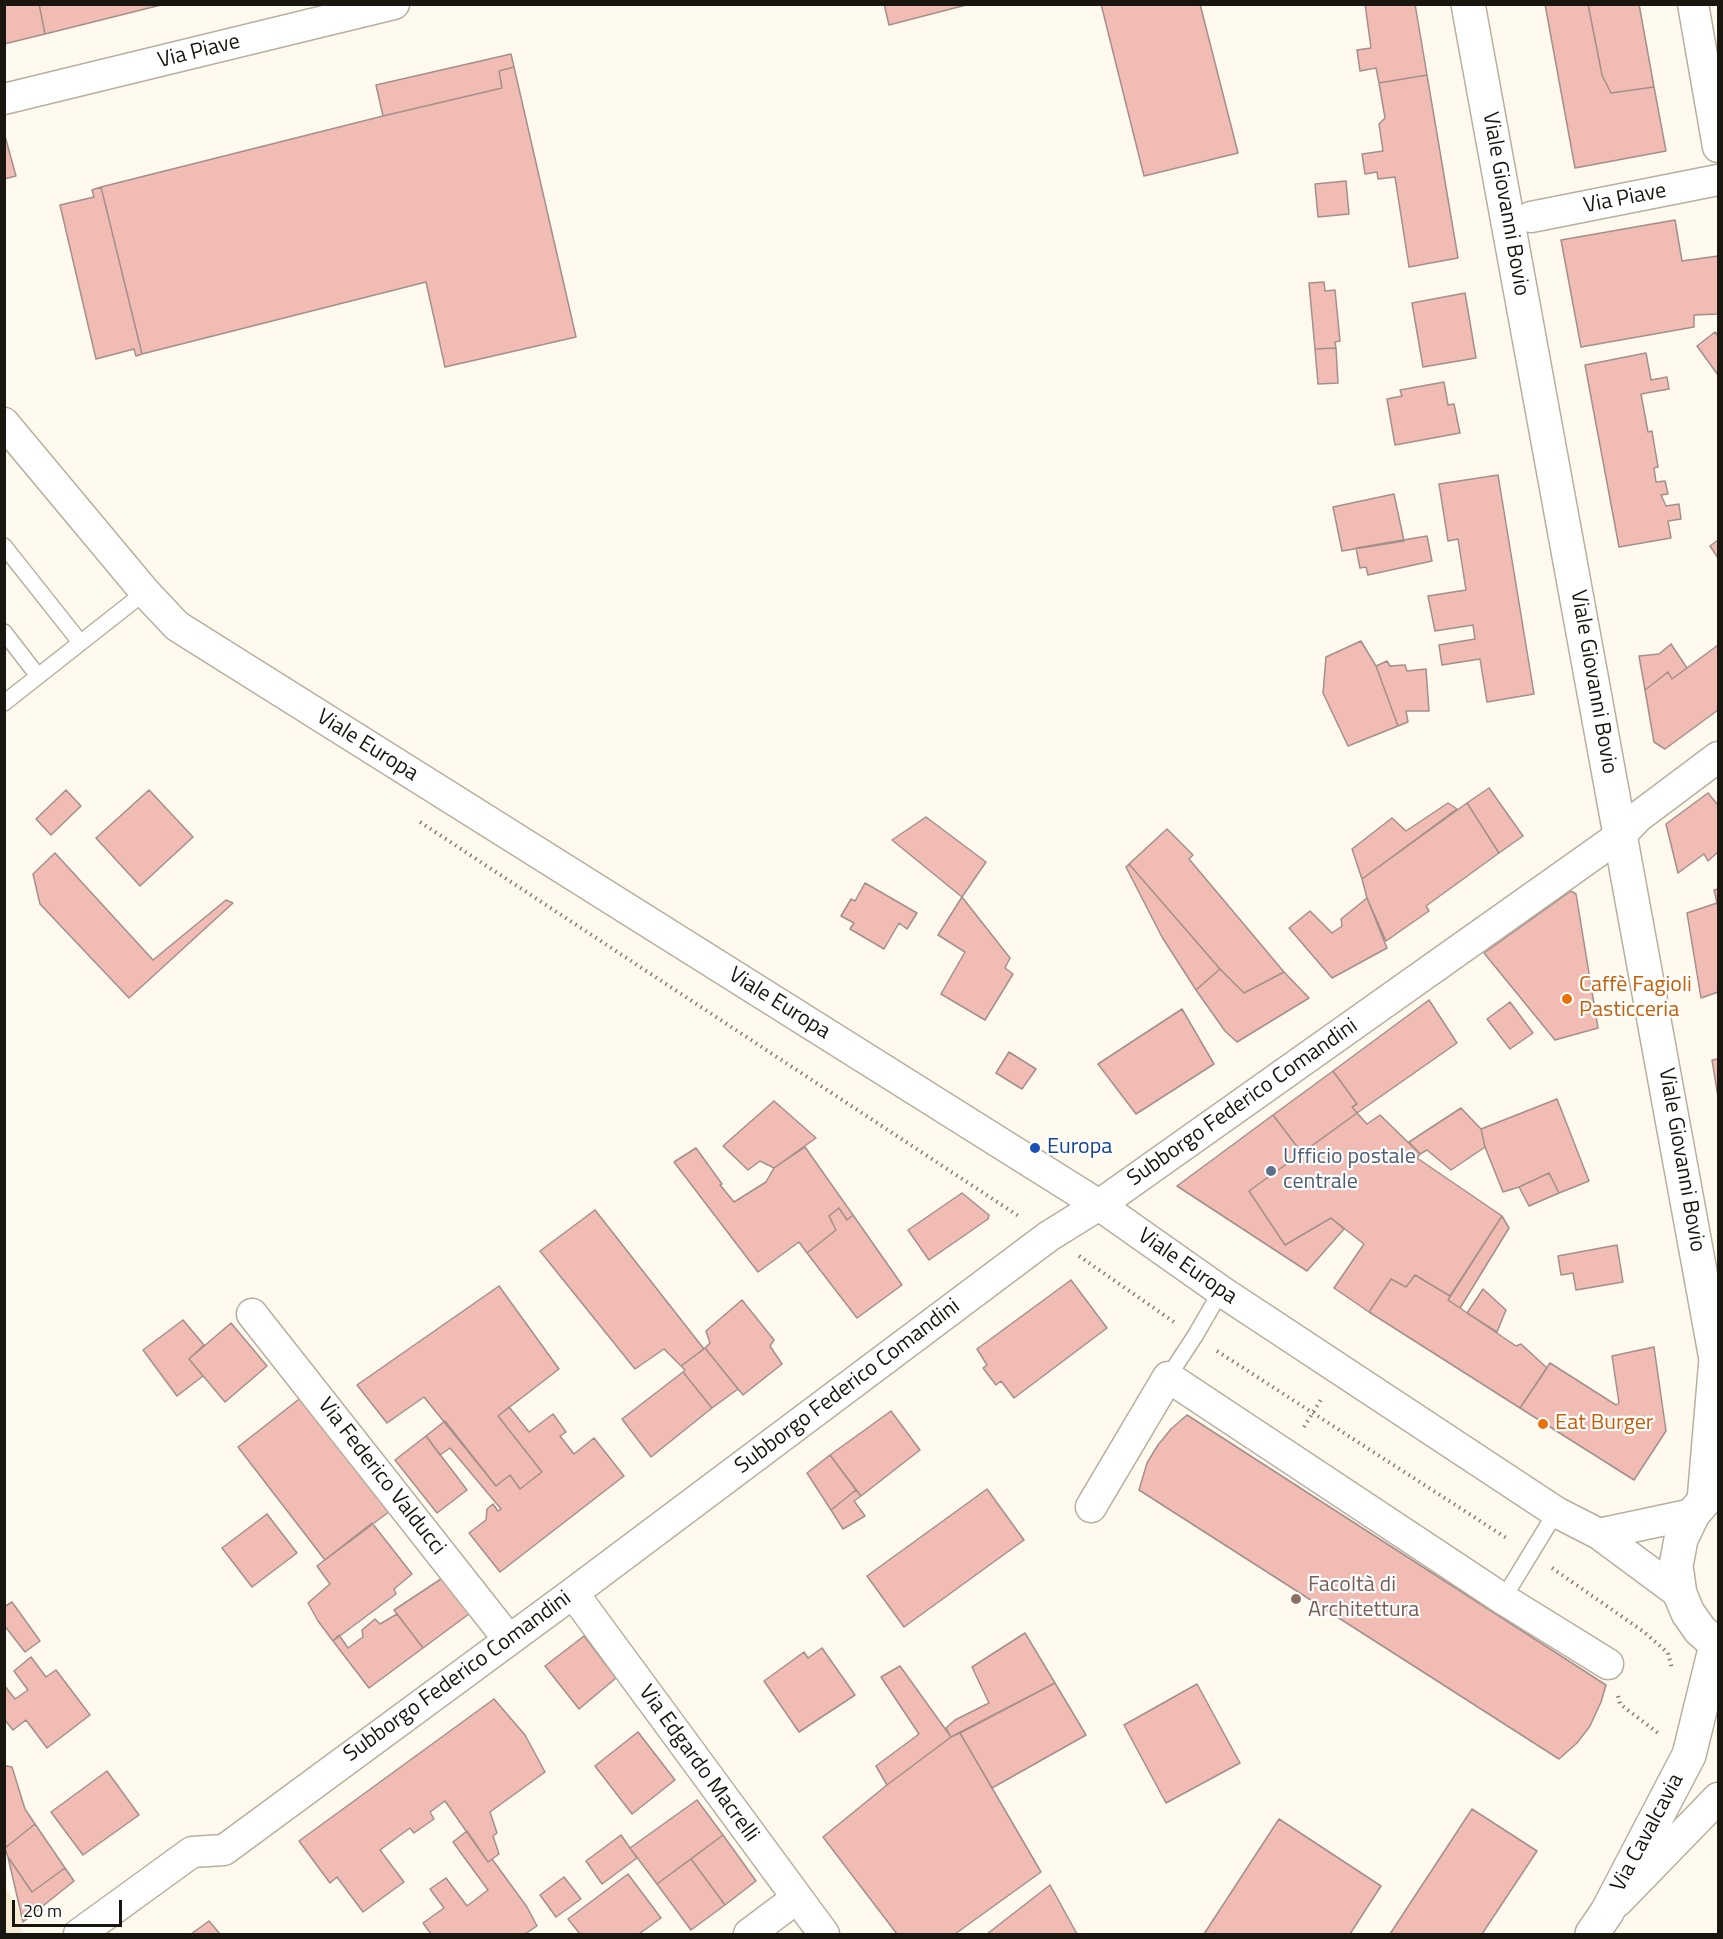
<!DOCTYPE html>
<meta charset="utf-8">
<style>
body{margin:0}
#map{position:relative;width:1723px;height:1939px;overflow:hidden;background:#fff9ee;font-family:"Titillium Web",sans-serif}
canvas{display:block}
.frame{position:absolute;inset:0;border:6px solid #19160f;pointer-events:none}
.scale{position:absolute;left:12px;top:1900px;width:110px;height:27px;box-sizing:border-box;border:3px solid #19160f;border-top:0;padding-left:8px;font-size:18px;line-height:21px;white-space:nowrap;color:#19160f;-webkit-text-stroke:4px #fff;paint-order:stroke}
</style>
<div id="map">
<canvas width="1723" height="1939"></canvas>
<div class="frame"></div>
<div class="scale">20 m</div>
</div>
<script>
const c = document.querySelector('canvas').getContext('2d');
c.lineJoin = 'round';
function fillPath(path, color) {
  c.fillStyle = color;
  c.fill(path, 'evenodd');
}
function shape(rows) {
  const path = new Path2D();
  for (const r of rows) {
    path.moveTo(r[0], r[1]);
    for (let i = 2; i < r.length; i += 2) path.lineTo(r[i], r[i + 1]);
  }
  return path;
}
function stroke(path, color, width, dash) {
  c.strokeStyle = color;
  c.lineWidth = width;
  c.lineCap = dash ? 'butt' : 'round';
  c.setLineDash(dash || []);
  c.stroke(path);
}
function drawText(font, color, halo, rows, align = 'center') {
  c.font = font + ' "Titillium Web",sans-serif';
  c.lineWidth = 4.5;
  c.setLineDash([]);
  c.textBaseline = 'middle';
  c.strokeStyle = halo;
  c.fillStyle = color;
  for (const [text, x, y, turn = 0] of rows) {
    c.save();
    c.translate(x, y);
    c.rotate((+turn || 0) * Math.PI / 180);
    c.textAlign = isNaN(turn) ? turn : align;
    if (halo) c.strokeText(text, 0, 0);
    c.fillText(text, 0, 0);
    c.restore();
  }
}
const built = shape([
 [4,1885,25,1921,19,1925,23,1932,19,1934,5,1934]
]);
const building = shape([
 [4,4,39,4,45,34,4,44,4,4],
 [39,4,165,4,45,34,39,4],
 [884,4,970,4,889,25,884,4],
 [1101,4,1200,4,1238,153,1144,176,1101,4],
 [1365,4,1415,4,1427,75,1379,83,1376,68,1360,71,1357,50,1371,48,1365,4],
 [1545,4,1588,4,1602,75,1611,93,1654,87,1666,151,1575,168,1545,4],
 [1588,4,1639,4,1654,87,1611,93,1602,75,1588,4],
 [511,54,514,67,499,71,502,88,383,116,376,85,511,54],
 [514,67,576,337,445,367,426,282,142,354,101,187,383,116,502,88,499,71,514,67],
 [1427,75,1458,258,1409,267,1395,177,1378,179,1377,172,1365,174,1362,154,1383,151,1379,124,1385,118,1379,83,1427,75],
 [5,136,16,176,4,179,4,136,5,136],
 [1346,181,1349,214,1318,217,1315,184,1346,181],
 [101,187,142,354,136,356,134,349,96,359,60,205,94,197,92,190,101,187],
 [1675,220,1682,261,1718,256,1718,314,1694,315,1694,327,1581,347,1561,240,1675,220],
 [1324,282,1325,291,1335,290,1340,341,1335,342,1336,348,1315,349,1309,283,1324,282],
 [1465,293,1476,358,1423,367,1412,303,1465,293],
 [1715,332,1718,336,1718,375,1697,346,1715,332],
 [1336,348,1338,383,1318,384,1315,349,1336,348],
 [1646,353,1651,380,1667,377,1669,389,1641,394,1648,432,1652,431,1658,467,1654,468,1656,482,1665,481,1668,494,1661,495,1666,506,1679,504,1681,519,1668,521,1671,538,1619,547,1585,365,1646,353],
 [1444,382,1448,405,1454,404,1460,433,1395,445,1387,399,1402,396,1400,390,1444,382],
 [1498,475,1534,694,1487,702,1480,659,1442,665,1439,645,1475,639,1473,625,1435,631,1428,596,1466,590,1458,539,1448,541,1439,484,1498,475],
 [1394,494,1404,541,1342,551,1333,507,1394,494],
 [1427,536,1432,561,1368,575,1366,567,1360,568,1356,548,1427,536],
 [1718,540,1718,558,1710,546,1718,540],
 [1361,641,1376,666,1398,726,1348,746,1323,693,1326,657,1361,641],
 [1671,644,1687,668,1672,679,1668,672,1645,690,1639,656,1659,654,1671,644],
 [1718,645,1718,710,1665,749,1654,742,1645,690,1668,672,1672,679,1718,645],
 [1387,661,1390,666,1405,665,1407,671,1426,669,1429,711,1406,711,1408,722,1398,726,1376,666,1387,661],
 [1489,788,1523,836,1499,853,1467,803,1489,788],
 [66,790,81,806,51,835,36,819,66,790],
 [149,790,193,837,140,886,96,838,149,790],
 [1708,793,1718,805,1718,852,1708,861,1704,854,1678,873,1666,824,1708,793],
 [1448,803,1457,809,1362,879,1352,849,1392,818,1406,831,1448,803],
 [1467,803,1499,853,1426,906,1429,911,1386,941,1367,898,1362,879,1467,803],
 [926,817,986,862,962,897,892,840,926,817],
 [1167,829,1193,855,1189,859,1284,972,1244,993,1220,969,1129,864,1167,829],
 [55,853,153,960,226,900,233,903,129,998,40,904,33,874,55,853],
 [1129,864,1220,969,1196,990,1162,937,1126,867,1129,864],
 [865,883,917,913,907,929,899,923,884,949,850,929,854,923,841,916,851,899,855,901,865,883],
 [1718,889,1718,907,1714,890,1718,889],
 [1571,891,1576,894,1598,1028,1555,1040,1484,953,1571,891],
 [962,897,1010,958,1005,968,1013,974,985,1020,941,994,965,952,938,935,962,897],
 [1367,898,1387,948,1332,978,1289,928,1310,911,1332,933,1342,926,1341,919,1367,898],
 [1717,903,1718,907,1718,992,1701,998,1687,913,1717,903],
 [1220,969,1244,993,1284,972,1309,998,1237,1042,1225,1031,1196,990,1220,969],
 [1429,1000,1457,1043,1357,1113,1352,1107,1357,1104,1333,1071,1429,1000],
 [1510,1002,1533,1033,1510,1049,1487,1019,1510,1002],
 [1182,1009,1214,1064,1136,1114,1098,1064,1182,1009],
 [1009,1052,1036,1069,1022,1089,996,1073,1009,1052],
 [1718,1059,1718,1097,1712,1060,1718,1059],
 [1333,1071,1357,1104,1352,1107,1357,1113,1302,1153,1273,1115,1333,1071],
 [1557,1099,1589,1181,1559,1193,1549,1173,1519,1187,1503,1192,1485,1147,1481,1129,1557,1099],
 [774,1101,816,1138,774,1168,760,1161,748,1170,723,1146,774,1101],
 [1461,1108,1481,1129,1485,1147,1451,1170,1427,1150,1420,1154,1409,1142,1461,1108],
 [1357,1113,1367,1124,1380,1115,1420,1154,1417,1158,1502,1216,1450,1296,1415,1275,1406,1287,1391,1279,1369,1312,1334,1288,1364,1244,1331,1218,1285,1245,1249,1191,1357,1113],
 [1273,1115,1302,1153,1249,1191,1285,1245,1331,1218,1344,1229,1307,1271,1177,1186,1273,1115],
 [805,1147,853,1215,847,1220,839,1208,829,1216,836,1230,807,1253,799,1242,758,1272,674,1162,696,1148,722,1184,720,1185,734,1202,766,1182,774,1168,805,1147],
 [1549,1173,1559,1193,1529,1206,1519,1187,1549,1173],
 [962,1193,989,1215,988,1219,929,1260,908,1230,962,1193],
 [839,1208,847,1220,853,1215,902,1285,857,1318,807,1253,836,1230,829,1216,839,1208],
 [595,1210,704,1349,681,1366,664,1349,635,1369,540,1251,595,1210],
 [1502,1216,1509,1228,1460,1308,1448,1300,1502,1216],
 [1617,1245,1623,1282,1576,1290,1573,1273,1561,1275,1558,1256,1617,1245],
 [1415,1275,1450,1296,1448,1300,1516,1346,1521,1344,1547,1368,1520,1408,1369,1312,1391,1279,1406,1287,1415,1275],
 [1071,1280,1107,1328,1014,1398,1001,1381,996,1385,983,1368,987,1365,977,1349,1071,1280],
 [499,1286,559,1369,498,1416,542,1472,520,1489,510,1475,496,1486,424,1397,387,1423,357,1385,499,1286],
 [1483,1289,1506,1310,1497,1332,1467,1313,1483,1289],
 [742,1300,774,1340,770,1346,782,1364,743,1395,705,1348,710,1343,706,1331,742,1300],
 [183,1320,204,1345,189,1359,203,1376,177,1396,143,1350,183,1320],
 [231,1323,267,1366,225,1402,189,1359,231,1323],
 [1654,1347,1666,1431,1634,1480,1520,1408,1550,1363,1616,1405,1619,1403,1612,1356,1654,1347],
 [705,1348,738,1389,712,1408,683,1372,685,1370,681,1366,705,1348],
 [683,1372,712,1408,651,1457,622,1419,683,1372],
 [303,1396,394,1508,325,1560,238,1447,303,1396],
 [509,1407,529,1432,553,1414,566,1432,560,1436,574,1454,594,1438,624,1476,500,1572,469,1533,486,1520,487,1509,493,1504,498,1511,501,1509,450,1448,440,1455,426,1436,445,1421,496,1486,510,1475,520,1489,542,1472,498,1416,509,1407],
 [891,1411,920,1450,861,1496,830,1455,891,1411],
 [1187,1415,1606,1685,1601,1702,1590,1726,1577,1743,1559,1759,1139,1490,1147,1463,1158,1445,1171,1429,1187,1415],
 [426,1436,467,1490,437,1513,395,1460,426,1436],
 [830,1455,856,1490,831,1510,807,1473,830,1455],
 [987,1489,1024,1540,904,1627,867,1576,987,1489],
 [856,1490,861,1496,854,1501,865,1516,843,1529,831,1510,856,1490],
 [267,1514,297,1553,252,1587,222,1548,267,1514],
 [372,1523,412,1574,394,1589,396,1594,333,1641,318,1621,308,1603,330,1584,317,1566,372,1523],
 [444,1577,473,1611,423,1648,394,1610,444,1577],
 [12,1602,40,1641,25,1652,4,1625,4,1607,12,1602],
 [397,1614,423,1648,369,1688,333,1641,339,1635,348,1648,363,1637,362,1630,375,1619,380,1624,397,1614],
 [1025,1633,1055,1683,951,1737,946,1728,955,1720,989,1703,972,1667,1025,1633],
 [584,1636,616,1678,579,1709,545,1666,584,1636],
 [822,1648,855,1695,799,1732,764,1681,804,1652,808,1658,822,1648],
 [31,1657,46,1677,56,1670,90,1715,47,1748,26,1720,13,1730,4,1719,4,1685,15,1699,28,1690,14,1671,31,1657],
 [900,1666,951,1737,887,1785,876,1766,919,1734,881,1677,900,1666],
 [1055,1683,1086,1735,992,1788,960,1733,1055,1683],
 [1197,1684,1240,1763,1166,1803,1124,1725,1197,1684],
 [494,1699,525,1735,545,1772,490,1812,497,1833,493,1836,499,1854,488,1862,445,1801,430,1812,434,1819,414,1833,410,1828,380,1850,404,1882,363,1912,337,1877,330,1883,299,1841,494,1699],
 [638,1732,675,1780,632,1814,595,1766,638,1732],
 [960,1733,1041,1872,955,1934,897,1934,823,1837,887,1785,951,1737,960,1733],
 [7,1766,12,1767,25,1809,35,1824,5,1848,4,1767,7,1766],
 [107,1771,139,1815,83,1855,51,1812,107,1771],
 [697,1800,723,1835,657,1884,630,1848,697,1800],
 [1472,1809,1537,1851,1482,1934,1390,1934,1472,1809],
 [1279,1819,1381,1886,1350,1934,1204,1934,1279,1819],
 [35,1824,65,1868,32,1892,8,1857,5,1848,35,1824],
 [467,1831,488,1862,492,1859,527,1907,537,1926,525,1934,431,1934,423,1923,444,1908,430,1889,446,1878,467,1906,488,1890,453,1842,467,1831],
 [621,1835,637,1858,602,1884,586,1861,621,1835],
 [723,1835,756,1881,725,1905,691,1859,723,1835],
 [8,1857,32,1892,65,1868,74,1881,23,1922,8,1857],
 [691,1859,725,1905,691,1930,657,1884,691,1859],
 [628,1874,661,1918,639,1934,580,1934,568,1919,628,1874],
 [564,1877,581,1899,556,1917,540,1895,564,1877],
 [1050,1885,1077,1934,987,1934,1050,1885],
 [209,1921,220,1934,191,1934,209,1921]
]);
const path = shape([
 [420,822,1020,1217],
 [1079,1256,1174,1322],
 [1217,1351,1508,1539],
 [1304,1427,1322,1398],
 [1552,1568,1644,1632,1668,1653,1672,1669],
 [1618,1696,1620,1704,1658,1733]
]);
const service = shape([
 [4,546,80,642],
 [4,632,38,676],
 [4,703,145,592],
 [1168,1377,1195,1336,1221,1291],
 [1503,1599,1556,1512]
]);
const minor = shape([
 [1693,4,1718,147],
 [4,99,394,4],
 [1531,217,1718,180],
 [4,423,145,592,177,626,1099,1205,1221,1291,1556,1512,1599,1534,1680,1594],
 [252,1314,509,1640],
 [1091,1507,1168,1377,1503,1599,1608,1664],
 [1599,1534,1693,1514],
 [573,1593,824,1934],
 [1618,1901,1718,1798],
 [79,1934,192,1852,224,1850,573,1593,1049,1236,1099,1205,1621,835,1638,817,1718,757],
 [749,1934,797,1898]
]);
const secondary = shape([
 [1468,4,1716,1359,1704,1501],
 [1718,1490,1704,1501,1693,1514,1681,1539,1676,1566,1680,1594,1688,1613,1700,1630,1718,1646],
 [1592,1934,1607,1912,1689,1755,1716,1645]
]);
const markers = [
 [1567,999,6,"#e8710a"],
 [1035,1148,6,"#1a4fb4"],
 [1271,1171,6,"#5c6f8a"],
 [1543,1424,6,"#e8710a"],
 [1296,1599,6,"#8d6e63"]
];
const streetNames = [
 ["Via Piave",199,52,-14],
 ["Via Piave",1625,199,-11],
 ["Viale Giovanni Bovio",1505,204,80],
 ["Viale Giovanni Bovio",1593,682,80],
 ["Viale Europa",367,746,32],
 ["Viale Europa",779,1004,32],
 ["Subborgo Federico Comandini",1243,1103,-35],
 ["Viale Giovanni Bovio",1681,1160,80],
 ["Viale Europa",1187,1267,35],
 ["Subborgo Federico Comandini",848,1387,-37],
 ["Via Federico Valducci",381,1477,52],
 ["Subborgo Federico Comandini",458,1677,-36],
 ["Via Edgardo Macrelli",698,1764,54],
 ["Via Cavalcavia",1648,1833,-62]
];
const foodNames = [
 ["Caffè Fagioli",1579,986],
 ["Pasticceria",1579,1011],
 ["Eat Burger",1555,1424]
];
const transitNames = [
 ["Europa",1047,1148]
];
const serviceNames = [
 ["Ufficio postale",1283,1158],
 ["centrale",1283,1183]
];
const educationNames = [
 ["Facoltà di",1308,1586],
 ["Architettura",1308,1611]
];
fillPath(built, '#f8ecd3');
fillPath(building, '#f1bcb4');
stroke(building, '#a48f8b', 1.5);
stroke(service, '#b8af9e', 18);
stroke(minor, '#b8af9e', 33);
stroke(secondary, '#b8af9e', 36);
stroke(path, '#847f76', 4, [1.5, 4.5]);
stroke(service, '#fff', 15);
stroke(minor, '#fff', 30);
stroke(secondary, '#fff', 33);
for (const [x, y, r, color] of markers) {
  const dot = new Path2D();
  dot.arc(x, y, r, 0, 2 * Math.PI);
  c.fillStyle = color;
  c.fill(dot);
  stroke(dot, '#fff', 2);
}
drawText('22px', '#19160f', '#fff', streetNames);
drawText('22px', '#c56008', '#fff', foodNames, 'left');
drawText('22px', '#164399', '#fff', transitNames, 'left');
drawText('22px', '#4e5e75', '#fff', serviceNames, 'left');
drawText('22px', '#785e54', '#fff', educationNames, 'left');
</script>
